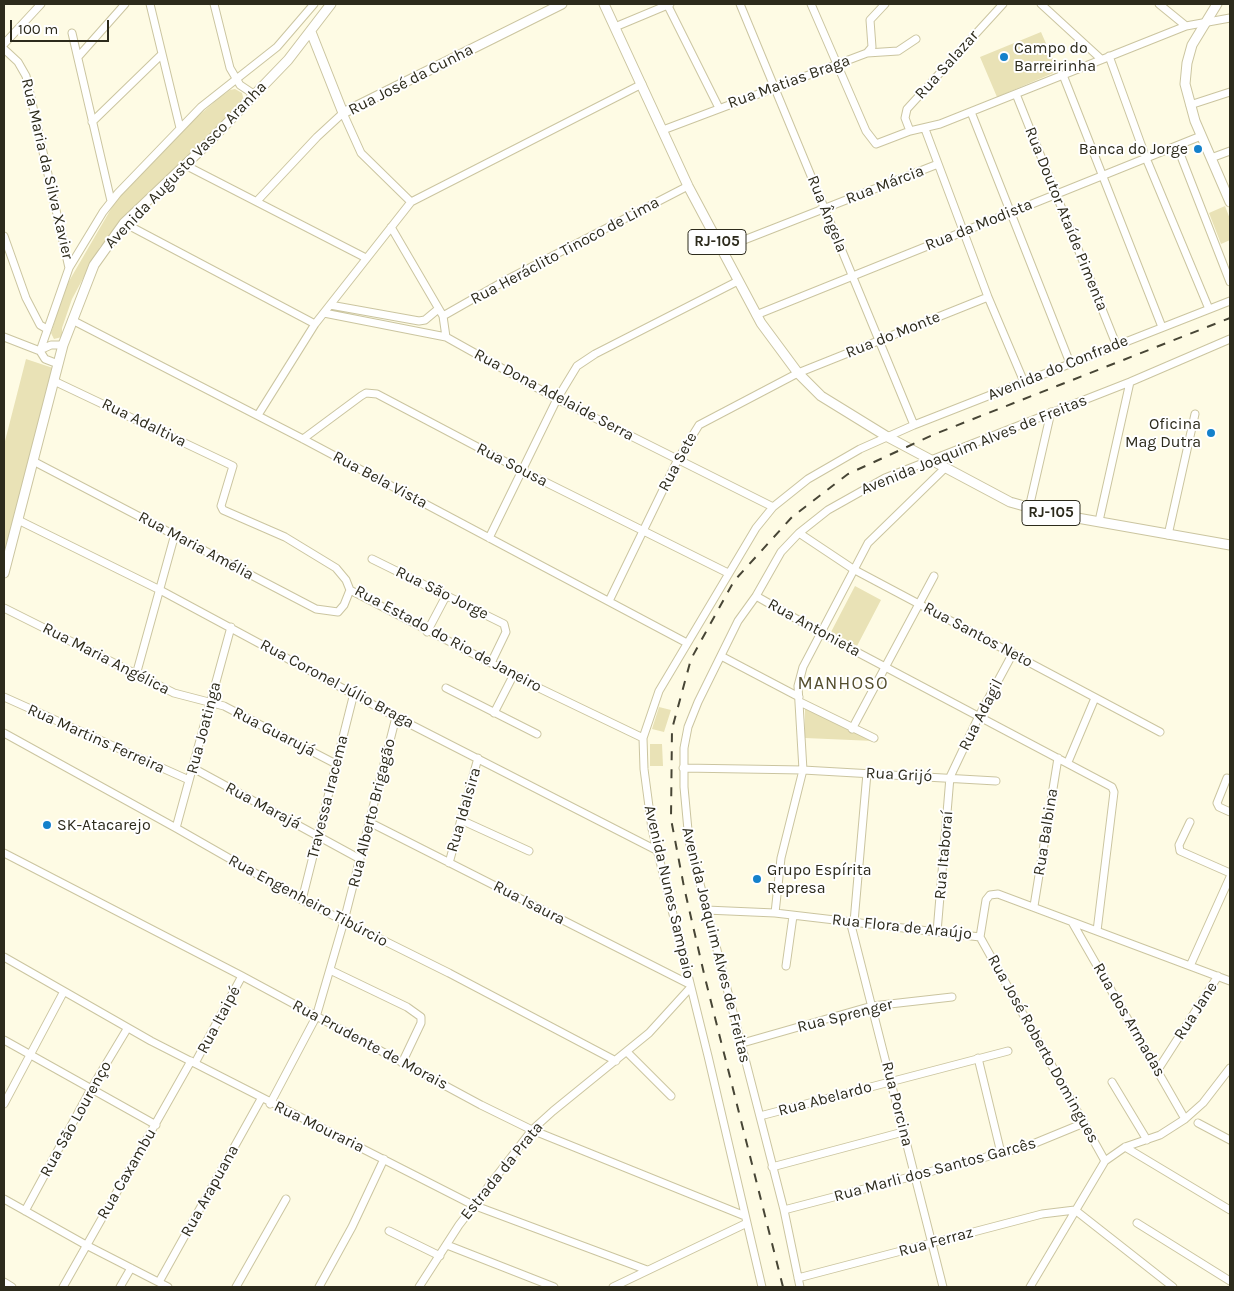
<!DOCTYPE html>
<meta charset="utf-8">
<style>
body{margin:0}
#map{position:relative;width:1234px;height:1291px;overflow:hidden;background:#fefbe4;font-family:Karla,sans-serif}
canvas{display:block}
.frame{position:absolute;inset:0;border:5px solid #2d2b1c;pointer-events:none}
.scale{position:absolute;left:10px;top:20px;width:99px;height:22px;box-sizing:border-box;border:2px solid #2d2b1c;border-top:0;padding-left:6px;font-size:15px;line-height:18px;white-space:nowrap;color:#2d2b1c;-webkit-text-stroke:4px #fff;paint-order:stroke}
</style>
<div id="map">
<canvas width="1234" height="1291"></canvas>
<div class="frame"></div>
<div class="scale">100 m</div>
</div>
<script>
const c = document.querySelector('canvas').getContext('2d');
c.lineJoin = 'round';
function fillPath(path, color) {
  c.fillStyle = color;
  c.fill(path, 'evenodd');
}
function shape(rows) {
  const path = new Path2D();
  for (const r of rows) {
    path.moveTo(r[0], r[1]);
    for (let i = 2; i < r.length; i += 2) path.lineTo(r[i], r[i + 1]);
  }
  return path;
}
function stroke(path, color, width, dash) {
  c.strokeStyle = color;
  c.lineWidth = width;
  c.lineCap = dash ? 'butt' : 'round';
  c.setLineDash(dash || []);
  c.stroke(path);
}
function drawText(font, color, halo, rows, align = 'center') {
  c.font = font + ' Karla,sans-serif';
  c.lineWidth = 4;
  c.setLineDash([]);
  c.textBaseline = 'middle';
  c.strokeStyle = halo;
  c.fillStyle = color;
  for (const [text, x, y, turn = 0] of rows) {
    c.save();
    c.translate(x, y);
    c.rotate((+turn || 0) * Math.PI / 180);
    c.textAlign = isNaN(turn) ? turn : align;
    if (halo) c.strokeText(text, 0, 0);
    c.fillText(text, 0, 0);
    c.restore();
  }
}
const green = shape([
 [1041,32,1058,71,997,97,980,57],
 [235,89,242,93,244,101,100,247,72,299,62,328,62,337,54,339,51,333,65,288,115,202,197,117,219,98,230,90],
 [1225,206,1230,219,1230,240,1221,244,1209,213],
 [26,359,53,368,4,559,4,445],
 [855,586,881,600,857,646,831,632],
 [659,707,671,710,664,732,652,729],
 [805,707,874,741,805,738],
 [650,744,662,744,663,766,650,766]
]);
const minor = shape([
 [150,4,180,128],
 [214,4,230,68,240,85,255,95],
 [667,4,719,108],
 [740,4,914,425],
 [811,4,866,131,876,144,910,131,940,124,1186,26,1230,18],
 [1041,4,1101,59],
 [1159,4,1186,26],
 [615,27,670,4],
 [72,33,111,201],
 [4,44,41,4],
 [4,49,18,62,26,76,69,268],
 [867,53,872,47,870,20,885,4],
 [1109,56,1146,158,1209,309],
 [78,57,125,4],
 [1063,75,1162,327],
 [1016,94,1116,344],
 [1190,105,1230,92],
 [971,112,1070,363],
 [92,122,161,55],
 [925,129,988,297,1024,382],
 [663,130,867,53,898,51,916,39],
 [910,131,905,118,907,109,1003,4],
 [1177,146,1230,282],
 [1211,158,1230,151],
 [185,165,366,258],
 [257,201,317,137,343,113,361,153,411,202],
 [124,223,315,324],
 [391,227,443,316,446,337],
 [4,236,26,298,40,325,47,329],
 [721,249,938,164],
 [330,305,419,321,425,320,437,310],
 [324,313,446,337,557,399,773,507],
 [756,315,1201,136],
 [443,316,508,279,688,186],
 [72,320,303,439,687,643],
 [4,337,40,351,45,359,58,364],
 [40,350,51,345,63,345],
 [40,351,69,268,103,212,118,193,201,107,277,47,314,4],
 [54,381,233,466,221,506,223,510,285,537,336,568,346,580,350,590,541,689,643,738],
 [258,415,315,324,411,202,642,84],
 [303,439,361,396,366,393,377,394,521,470,728,573],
 [33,461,316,609,338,612,344,605,350,590],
 [1029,508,1051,412],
 [18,520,160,590,396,717,656,850],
 [1099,521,1130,382],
 [799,533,853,569,1160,732],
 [1168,535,1195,414],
 [489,538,557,399,577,366,595,354,738,281],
 [372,559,504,624,506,632,491,663],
 [756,596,821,633,1112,787,1114,792,1097,931],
 [609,601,678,459,699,425,798,373,988,297],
 [4,608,174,693,224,706,336,764],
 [427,632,446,596],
 [721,656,799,697],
 [136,675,175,534],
 [446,688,537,734],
 [4,697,189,780],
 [800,702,874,738],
 [494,713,514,674],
 [852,729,934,576],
 [4,733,176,828,302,900,449,973,616,1061],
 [1068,762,1095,698],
 [193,768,360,859],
 [683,768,803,770,996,781],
 [1227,778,1217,803,1219,807,1230,812],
 [461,820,529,851],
 [369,822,689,984],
 [1190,822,1179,845,1180,851,1230,873],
 [176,828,231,627],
 [4,853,242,976,481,1105,532,1130,745,1216],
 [449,863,478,758],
 [302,900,354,693],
 [1034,906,1058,758],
 [706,910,775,913,980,937],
 [775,913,781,858,803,770,798,686,803,667,868,543,944,469],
 [850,921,943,1287],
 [854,922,867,773],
 [1072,922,1185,1119],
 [937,932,950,777,979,716,1013,653],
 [980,937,986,900,990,895,998,894,1230,981],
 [980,937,1105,1161],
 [4,957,151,1041,473,1205,647,1270],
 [786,966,793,916],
 [1190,966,1230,877],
 [330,970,407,1007,421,1017,421,1023,402,1063],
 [4,1040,156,1125],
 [739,1044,872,1006,952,997],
 [627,1052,671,1096],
 [978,1058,1001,1153],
 [195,1063,242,976],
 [1157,1071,1218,976],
 [1112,1082,1147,1140],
 [4,1104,63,993],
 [270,1104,316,1017,344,921,396,717],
 [760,1116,1008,1051],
 [1198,1123,1230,1140],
 [1125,1147,1230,1210],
 [772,1167,903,1132],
 [4,1199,86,1245,168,1287],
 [784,1210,1028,1146,1084,1123],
 [25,1211,91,1089,127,1029],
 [1137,1223,1230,1281],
 [389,1231,440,1256],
 [447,1245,554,1287],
 [798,1278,1042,1214,1075,1210,1173,1287],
 [4,1282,12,1287],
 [159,1282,261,1099],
 [63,1287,191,1061],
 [120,1287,131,1268],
 [236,1287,286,1199],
 [319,1287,352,1227,384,1159],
 [419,1287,459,1225,532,1130,553,1111,649,1033,690,988],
 [613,1287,747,1223],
 [762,1287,708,1056,652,829,644,769,643,738,659,691,756,528,773,507,808,479,860,449,914,425,1230,301],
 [800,1287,784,1210,689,841,684,787,684,748,688,727,698,702,738,621,756,596,781,552,799,533,828,510,885,478,1130,382,1230,339],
 [1030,1287,1105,1161,1125,1147,1160,1135,1185,1119,1203,1103,1230,1068]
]);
const major = shape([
 [604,4,688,186,761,323,798,373,821,396,886,436,1010,502,1049,513,1230,545],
 [1217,4,1192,45,1187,63,1185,84,1195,121,1230,202],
 [311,32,343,113,562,4],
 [4,573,63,345,94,265,124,223,205,146,288,60,331,4]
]);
const rail = shape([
 [783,1287,705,978,684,887,671,819,672,729,691,659,734,581,792,517,848,474,935,434,1230,318]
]);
const markers = [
 [1004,57,5,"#1481cb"],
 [1198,149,5,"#1481cb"],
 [1211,433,5,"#1481cb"],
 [47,825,5,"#1481cb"],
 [757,879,5,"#1481cb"]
];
const shields = [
 [717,242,58],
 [1051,513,58]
];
const shieldNames = [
 ["RJ-105",717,242],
 ["RJ-105",1051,513]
];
const poiNames = [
 ["Campo do",1014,48],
 ["Barreirinha",1014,66],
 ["Banca do Jorge",1188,149,"right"],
 ["Oficina",1201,424,"right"],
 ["Mag Dutra",1201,442,"right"],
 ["SK-Atacarejo",57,825],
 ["Grupo Espírita",767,870],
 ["Represa",767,888]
];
const streetNames = [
 ["Rua Salazar",947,65,-48],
 ["Rua José da Cunha",411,80,-27],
 ["Rua Matias Braga",789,82,-20],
 ["Avenida Augusto Vasco Aranha",186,165,-46],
 ["Rua Maria da Silva Xavier",47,169,77],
 ["Rua Márcia",885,185,-21],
 ["Rua Ângela",827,214,68],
 ["Rua Doutor Ataíde Pimenta",1066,219,68],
 ["Rua da Modista",979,225,-22],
 ["Rua Heráclito Tinoco de Lima",565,251,-28],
 ["Rua do Monte",893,335,-22],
 ["Avenida do Confrade",1058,368,-22],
 ["Rua Dona Adelaide Serra",554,395,28],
 ["Rua Adaltiva",144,423,26],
 ["Avenida Joaquim Alves de Freitas",974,445,-22],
 ["Rua Sete",678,462,-62],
 ["Rua Sousa",512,465,27],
 ["Rua Bela Vista",380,480,28],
 ["Rua Maria Amélia",196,546,28],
 ["Rua São Jorge",442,593,26],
 ["Rua Antonieta",814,628,29],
 ["Rua Santos Neto",978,635,28],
 ["Rua Estado do Rio de Janeiro",448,639,28],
 ["Rua Maria Angélica",106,659,27],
 ["Rua Coronel Júlio Braga",337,684,28],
 ["Rua Adagil",981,715,-63],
 ["Rua Joatinga",204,728,-75],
 ["Rua Guarujá",274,732,27],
 ["Rua Martins Ferreira",96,739,24],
 ["Rua Grijó",899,775,3],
 ["Travessa Iracema",328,797,-76],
 ["Rua Marajá",263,806,28],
 ["Rua Idalsira",464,810,-74],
 ["Rua Alberto Brigagão",372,813,-76],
 ["Rua Balbina",1046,832,-81],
 ["Rua Itaboraí",944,855,-85],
 ["Avenida Nunes Sampaio",669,892,77],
 ["Rua Engenheiro Tibúrcio",308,901,28],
 ["Rua Isaura",529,903,27],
 ["Rua Flora de Araújo",902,927,6],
 ["Avenida Joaquim Alves de Freitas",716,945,76],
 ["Rua Jane",1196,1011,-57],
 ["Rua Sprenger",845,1016,-14],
 ["Rua Itaipé",219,1020,-62],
 ["Rua dos Armadas",1129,1020,60],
 ["Rua Prudente de Morais",370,1045,28],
 ["Rua José Roberto Domingues",1043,1049,61],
 ["Rua Abelardo",825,1099,-15],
 ["Rua Porcina",897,1104,76],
 ["Rua São Lourenço",76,1119,-61],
 ["Rua Mouraria",319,1127,26],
 ["Rua Marli dos Santos Garcês",935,1170,-15],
 ["Estrada da Prata",502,1171,-51],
 ["Rua Caxambu",127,1174,-60],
 ["Rua Arapuana",210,1191,-61],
 ["Rua Ferraz",936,1242,-15]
];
const neighbourhoodNames = [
 ["MANHOSO",843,684]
];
fillPath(green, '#e9e2b6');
stroke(minor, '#cbc5a0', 9);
stroke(major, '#cbc5a0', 11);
stroke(minor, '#fff', 7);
stroke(major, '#fff', 9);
stroke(rail, '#474535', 2, [9, 9]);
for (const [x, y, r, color] of markers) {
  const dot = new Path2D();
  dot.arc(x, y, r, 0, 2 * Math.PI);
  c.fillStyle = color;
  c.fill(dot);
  stroke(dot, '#fff', 2);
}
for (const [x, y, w] of shields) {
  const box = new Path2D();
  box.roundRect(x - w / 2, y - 12.5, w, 25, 4);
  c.fillStyle = '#fff';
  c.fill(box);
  stroke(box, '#2d2b1c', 1);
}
drawText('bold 15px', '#2d2b1c', null, shieldNames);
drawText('16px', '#2d2b1c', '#fff', poiNames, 'left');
drawText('16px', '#2d2b1c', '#fff', streetNames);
c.letterSpacing = '1px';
drawText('18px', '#544e2d', '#fff', neighbourhoodNames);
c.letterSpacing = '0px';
</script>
